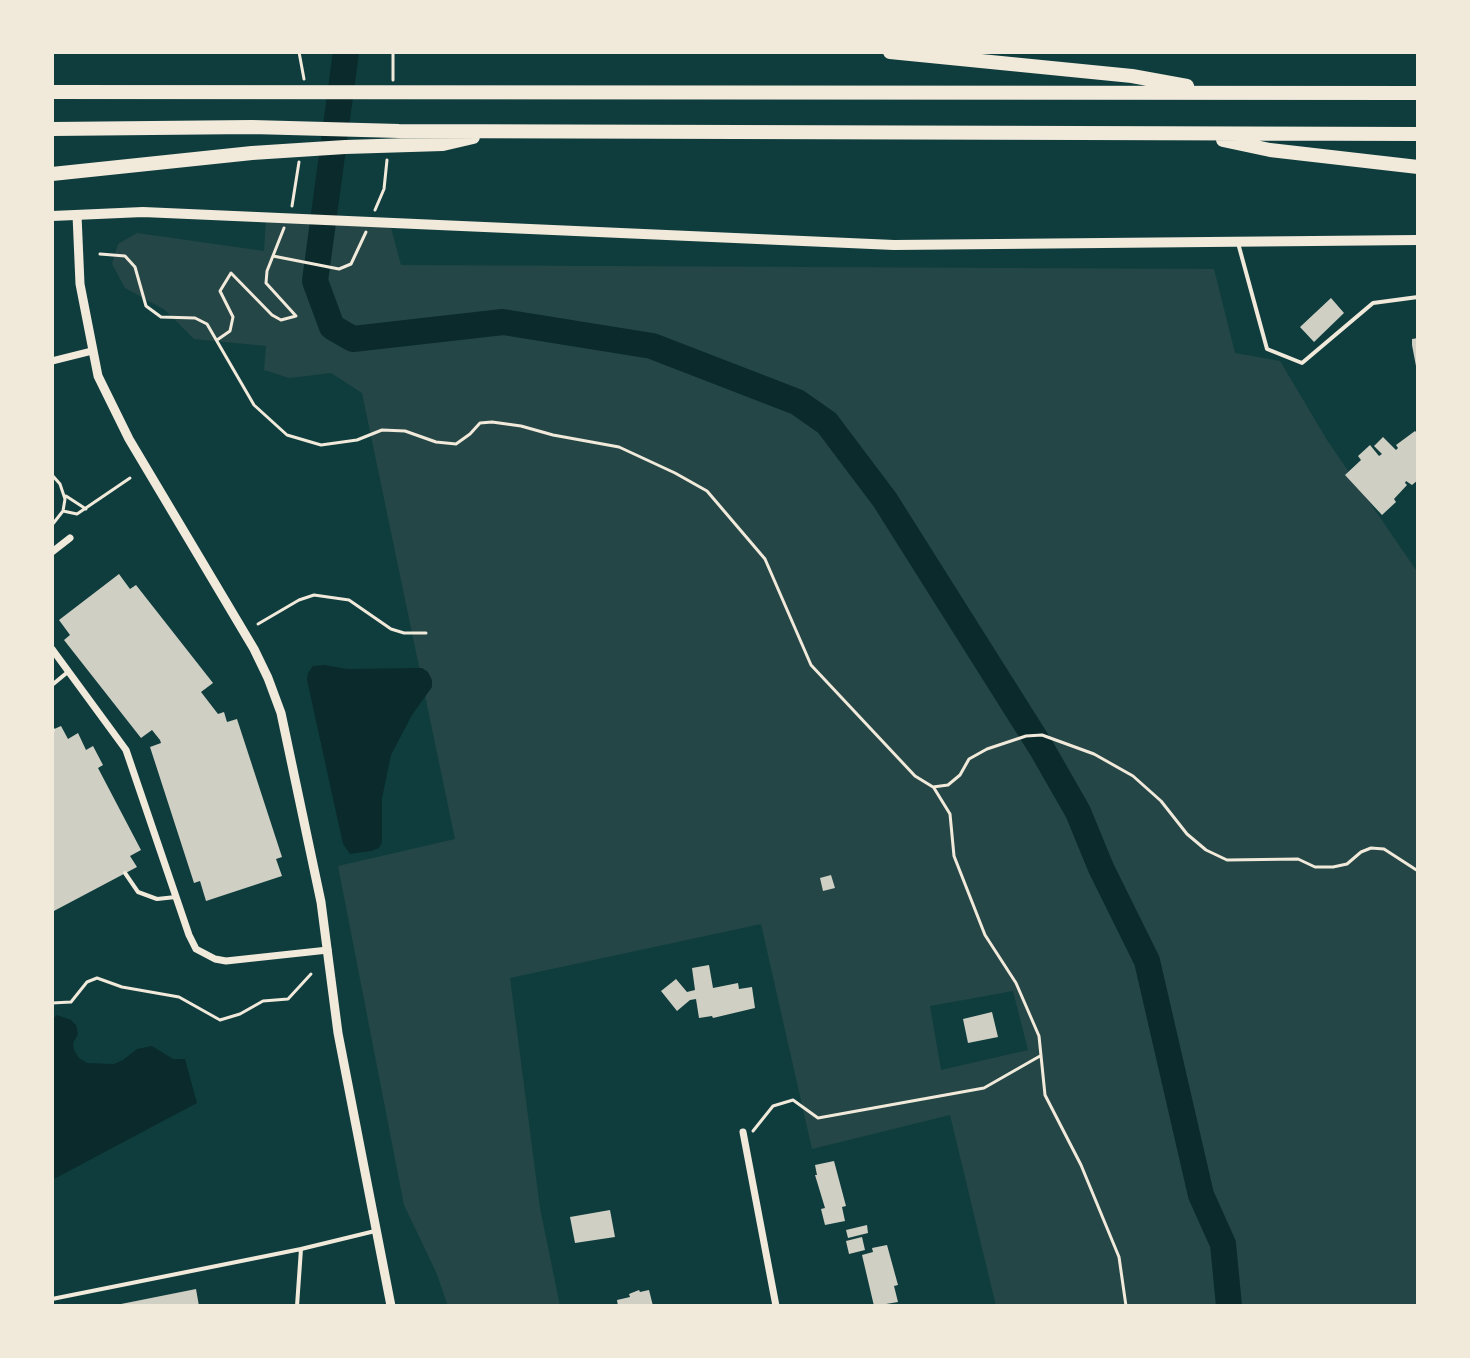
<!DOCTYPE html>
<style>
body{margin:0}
#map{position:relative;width:1470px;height:1358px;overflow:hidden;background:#0f3d3e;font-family:"DejaVu Sans",sans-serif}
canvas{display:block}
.frame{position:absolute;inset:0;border:54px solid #f1e9da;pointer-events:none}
</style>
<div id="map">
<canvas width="1470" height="1358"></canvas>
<div class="frame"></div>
</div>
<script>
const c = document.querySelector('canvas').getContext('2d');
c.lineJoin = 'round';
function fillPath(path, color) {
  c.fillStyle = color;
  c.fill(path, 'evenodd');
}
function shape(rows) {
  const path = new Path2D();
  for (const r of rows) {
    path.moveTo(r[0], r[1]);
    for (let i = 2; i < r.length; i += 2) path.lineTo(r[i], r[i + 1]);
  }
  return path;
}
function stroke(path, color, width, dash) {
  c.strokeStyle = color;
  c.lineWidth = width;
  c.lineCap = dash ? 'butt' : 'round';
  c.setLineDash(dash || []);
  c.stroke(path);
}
const green = shape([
 [266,218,390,224,401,265,1214,269,1235,353,1280,361,1327,440,1418,573,1418,1306,996,1306,950,1115,812,1149,761,924,510,978,540,1208,560,1306,448,1306,436,1272,404,1205,338,866,455,839,362,393,331,373,289,378,264,370,266,346,194,339,165,310,125,288,112,264,118,244,137,233,264,251],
 [1013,991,1028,1050,941,1070,930,1006]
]);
const water = shape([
 [324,665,347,669,422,668,428,672,432,680,432,687,412,715,391,755,382,798,382,842,379,848,371,851,350,854,343,844,307,680,308,673,313,666],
 [57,1015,71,1020,76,1025,78,1034,73,1043,74,1050,79,1058,87,1063,114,1064,123,1060,137,1049,152,1046,173,1059,185,1059,197,1103,52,1180,52,1019]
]);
const river = shape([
 [346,52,315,281,332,327,353,339,503,322,652,346,797,402,827,423,885,500,1042,749,1078,812,1101,868,1147,961,1201,1195,1223,1244,1229,1306]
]);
const building = shape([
 [1331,298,1344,313,1314,342,1300,327],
 [1418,338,1418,366,1416,366,1412,345,1412,339],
 [1415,431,1418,434,1418,480,1412,485,1406,481,1405,483,1407,485,1394,499,1396,502,1382,515,1345,475,1361,460,1358,456,1370,445,1379,456,1382,454,1374,446,1383,437,1396,450,1398,448,1396,445],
 [119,574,130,589,136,585,213,683,201,692,218,714,224,712,227,722,237,719,282,857,276,859,282,876,206,901,200,881,194,883,150,747,161,743,160,740,152,730,141,738,64,640,70,635,59,620],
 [61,726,68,739,78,733,86,750,93,746,103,765,98,768,141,850,130,856,137,867,52,912,52,730],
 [831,875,835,888,823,891,820,878],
 [709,965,713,988,738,983,739,989,752,987,755,1008,713,1018,712,1016,699,1018,696,999,690,1000,677,1011,661,991,676,979,687,992,695,990,692,968],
 [992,1012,998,1037,968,1043,963,1019],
 [834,1161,846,1206,842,1207,845,1221,825,1225,821,1209,825,1208,815,1175,817,1175,815,1165],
 [610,1210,615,1237,575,1243,570,1217],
 [867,1225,868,1233,848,1238,846,1230],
 [862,1237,865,1250,849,1254,846,1241],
 [887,1245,898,1285,894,1286,898,1302,874,1306,862,1255,873,1252,872,1248],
 [196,1289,199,1306,116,1306,116,1305],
 [639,1290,640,1292,649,1290,653,1306,618,1306,617,1300,630,1297,629,1294]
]);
const path = shape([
 [299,52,304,79],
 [393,80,393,52],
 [292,206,299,162],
 [375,210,384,189,387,160],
 [100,254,125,256,135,267,146,306,161,317,195,318,207,324,254,405,287,435,321,445,357,440,382,430,405,431,436,442,456,444,470,434,480,423,492,422,521,426,553,435,619,447,675,473,707,491,765,559,811,665,915,776,933,787,948,785,960,775,969,759,987,749,1026,736,1042,735,1094,754,1133,776,1161,801,1187,834,1206,850,1227,860,1298,859,1315,867,1333,867,1347,864,1361,852,1371,848,1384,849,1418,871],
 [273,256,339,269,351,264,366,232],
 [217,340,230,331,233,317,220,291,231,273,272,315,281,320,296,316,266,283,267,271,284,228],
 [52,475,60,484,65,499,63,511,52,525],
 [66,496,86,509],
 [63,511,77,514,130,478],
 [258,624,299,600,314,595,349,600,391,629,404,633,426,633],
 [934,788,950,814,954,856,985,935,1016,983,1039,1036,1045,1095,1081,1165,1119,1257,1126,1306],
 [52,1003,71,1002,87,982,97,978,122,987,179,997,220,1020,240,1014,263,1001,288,999,311,974],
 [753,1131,773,1106,793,1100,818,1118,984,1088,1040,1056]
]);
const service = shape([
 [1238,243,1267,349,1302,363,1373,303,1418,297],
 [52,685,69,671],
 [52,729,53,730],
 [125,873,138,892,157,899,176,897],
 [52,1299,301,1249],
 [297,1306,301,1249,375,1231]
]);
const minor = shape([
 [52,361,92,351],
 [52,552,70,538],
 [52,649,126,750,189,935,196,949,215,959,226,961,328,950],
 [743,1132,776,1306]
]);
const tertiary = shape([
 [77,215,80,284,98,376,129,439,254,649,268,678,281,713,321,902,338,1033,391,1306]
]);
const secondary = shape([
 [52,216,143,212,894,245,1418,240]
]);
const motorway = shape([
 [890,52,1132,76,1187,86],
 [52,92,1418,93],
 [52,129,252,127,399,131,1418,134],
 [1223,140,1270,150,1418,167],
 [52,174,252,153,345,147,443,144,473,137]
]);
fillPath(green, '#244646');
fillPath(water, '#0a2a2b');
stroke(river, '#0a2a2b', 26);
fillPath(building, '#cfcfc3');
stroke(path, '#f1e9da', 3);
stroke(service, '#f1e9da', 4);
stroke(minor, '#f1e9da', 7);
stroke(tertiary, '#f1e9da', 9);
stroke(secondary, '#f1e9da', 10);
stroke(motorway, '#f1e9da', 14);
</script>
